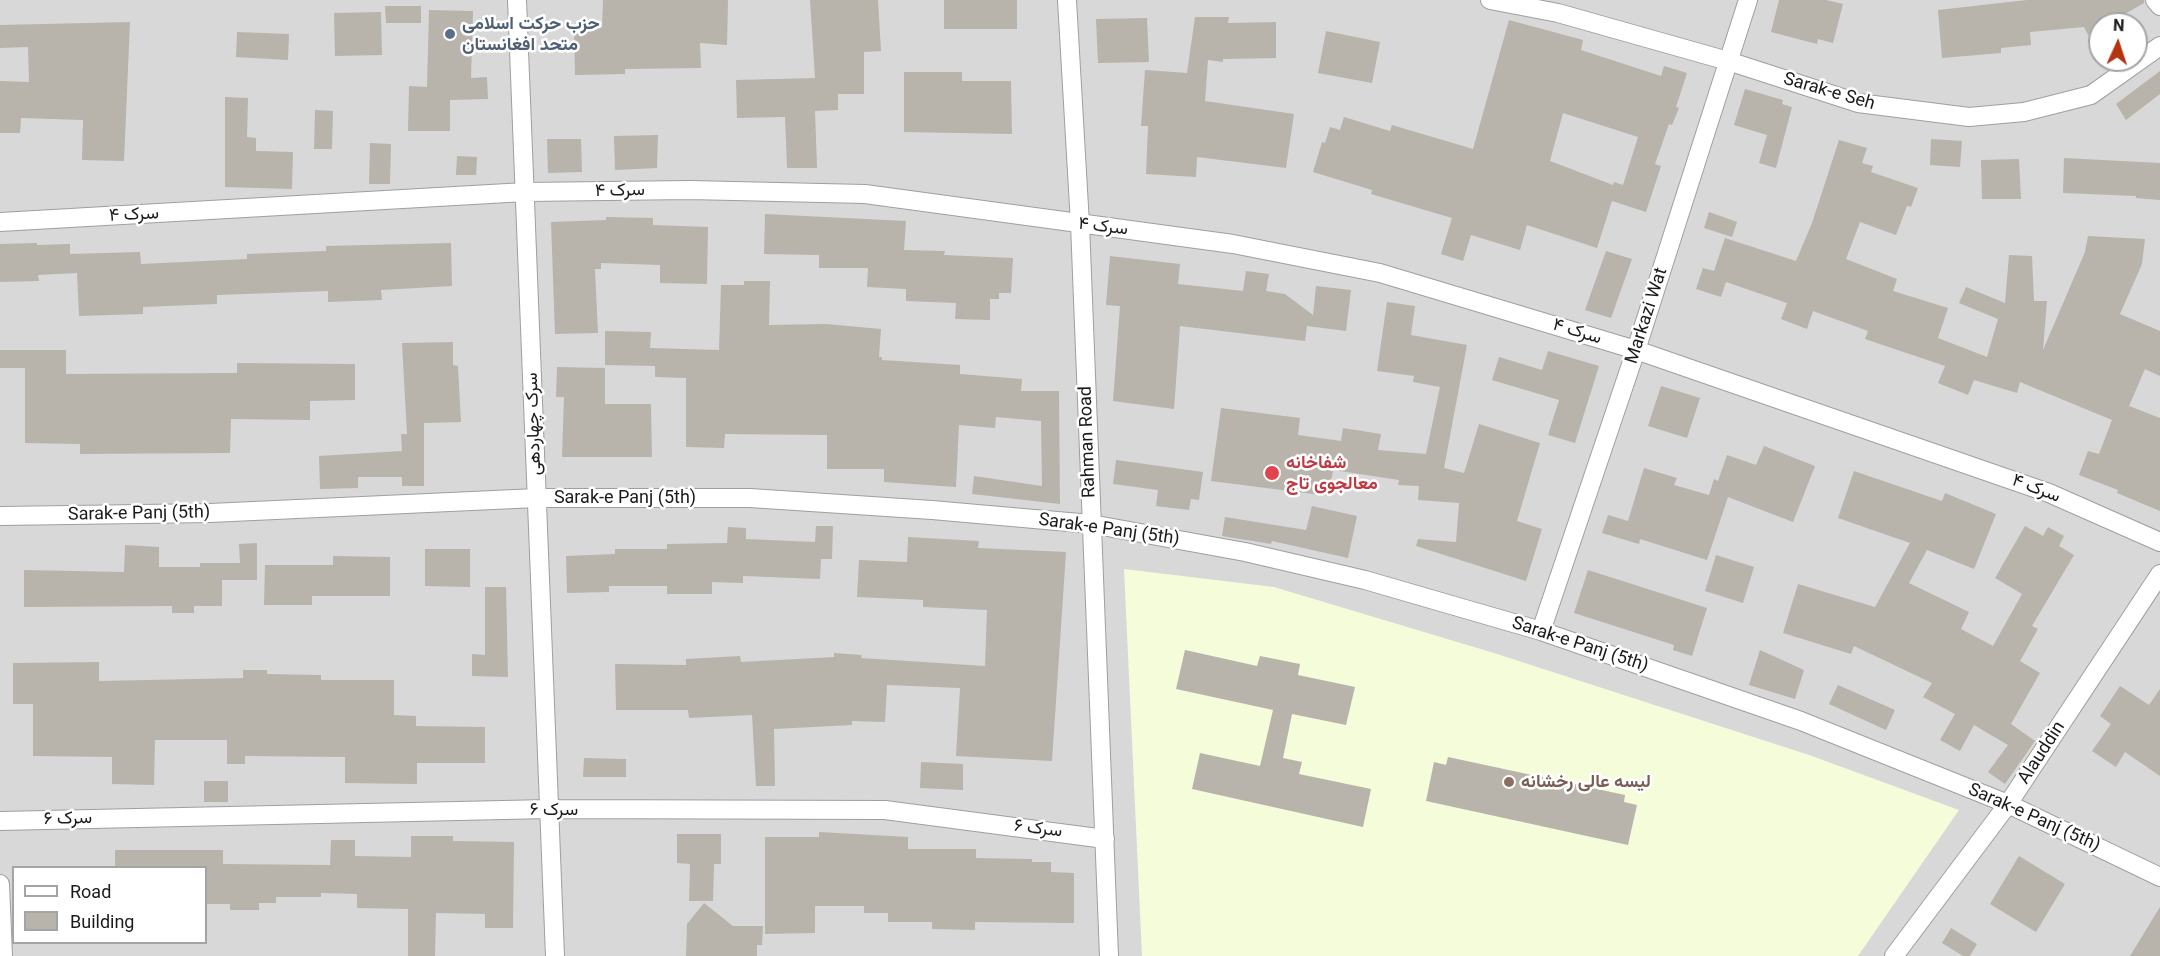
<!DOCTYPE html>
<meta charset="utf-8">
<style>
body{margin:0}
#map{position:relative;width:2160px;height:956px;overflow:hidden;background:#ebeae1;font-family:Roboto,sans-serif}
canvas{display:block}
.legend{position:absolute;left:12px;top:866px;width:195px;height:78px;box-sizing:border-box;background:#fff;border:2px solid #a4a4a4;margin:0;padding:8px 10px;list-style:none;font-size:18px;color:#1b1b1b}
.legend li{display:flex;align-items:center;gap:12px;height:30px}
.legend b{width:30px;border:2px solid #a4a4a4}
.north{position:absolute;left:2088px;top:12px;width:60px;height:60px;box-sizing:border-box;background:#fff;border:2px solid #a4a4a4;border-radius:50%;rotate:3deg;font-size:16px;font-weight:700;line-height:24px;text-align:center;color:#1b1b1b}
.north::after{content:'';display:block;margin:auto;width:21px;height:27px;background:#b43311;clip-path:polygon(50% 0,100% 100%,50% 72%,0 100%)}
</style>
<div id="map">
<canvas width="2160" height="956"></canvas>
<ul class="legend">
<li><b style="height:8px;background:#fff"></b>Road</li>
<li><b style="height:16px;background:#b8b3ab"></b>Building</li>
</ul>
<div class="north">N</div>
</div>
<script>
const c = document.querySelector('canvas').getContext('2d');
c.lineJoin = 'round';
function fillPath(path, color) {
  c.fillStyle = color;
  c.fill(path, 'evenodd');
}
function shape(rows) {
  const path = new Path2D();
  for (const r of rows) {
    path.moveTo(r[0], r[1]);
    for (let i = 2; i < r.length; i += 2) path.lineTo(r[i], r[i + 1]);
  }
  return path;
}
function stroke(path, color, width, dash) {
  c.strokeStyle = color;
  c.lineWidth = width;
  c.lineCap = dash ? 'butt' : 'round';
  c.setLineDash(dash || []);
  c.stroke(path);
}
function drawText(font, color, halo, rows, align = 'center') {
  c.font = font + ' Roboto,Vazirmatn,sans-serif';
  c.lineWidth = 5;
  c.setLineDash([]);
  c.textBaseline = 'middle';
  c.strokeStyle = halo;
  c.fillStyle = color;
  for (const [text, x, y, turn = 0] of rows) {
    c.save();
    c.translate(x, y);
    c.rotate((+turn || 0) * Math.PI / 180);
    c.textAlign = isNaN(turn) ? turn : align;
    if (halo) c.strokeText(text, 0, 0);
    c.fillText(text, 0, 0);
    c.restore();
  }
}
const residential = shape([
 [0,0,2160,0,2160,956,0,956],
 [2100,24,2136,24,2136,60,2100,60],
 [14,868,206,868,206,942,14,942]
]);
const education = shape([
 [1124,569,1274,587,1494,653,1809,755,1959,810,1858,956,1142,956]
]);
const building = shape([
 [603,0,728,0,727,45,700,43,701,68,625,69,625,74,575,75,574,28,602,27],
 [810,0,878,0,881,51,864,52,864,94,838,94,838,110,815,111,817,168,787,168,785,117,737,118,736,80,815,78],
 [944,0,1017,0,1017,29,944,29],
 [1779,0,1826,0,1843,4,1833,43,1818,39,1817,44,1771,32],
 [2027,0,2144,0,2144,3,2107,24,2100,24,2100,28,2088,35,2084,27,2030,32,2031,45,2001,48,2001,53,1942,58,1938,10],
 [385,6,421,6,421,23,386,23],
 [429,10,473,11,471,78,487,77,488,99,450,100,450,131,408,131,409,86,427,87],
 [381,12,382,55,335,56,334,13],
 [1195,17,1229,17,1228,23,1276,22,1276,58,1223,59,1223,62,1208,60,1205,101,1294,114,1286,168,1197,157,1196,177,1146,174,1148,126,1141,126,1145,70,1187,73],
 [1147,18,1149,62,1098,63,1096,19],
 [1509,20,1583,40,1581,50,1661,76,1664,66,1687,73,1676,107,1679,108,1672,125,1669,124,1655,164,1661,166,1646,212,1612,201,1597,248,1527,225,1520,250,1471,235,1463,261,1441,254,1452,218,1371,194,1372,190,1313,172,1322,142,1325,143,1330,127,1340,130,1344,117,1390,131,1392,125,1473,149],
 [1563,113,1638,137,1623,185,1614,182,1613,185,1550,161],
 [130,22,124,161,82,160,83,120,21,118,20,133,0,133,0,81,29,82,28,47,0,48,0,25],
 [1326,31,1380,42,1372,83,1318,73],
 [237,32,289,34,288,60,236,57],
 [2160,71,2160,94,2126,120,2116,104],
 [904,72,962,72,962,81,1011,81,1012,134,904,132],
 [1745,89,1783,100,1782,104,1792,107,1776,168,1759,163,1767,135,1734,125],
 [225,97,248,98,247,137,256,138,256,151,293,152,292,189,225,187],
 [315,110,333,111,332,149,314,149],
 [658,135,657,168,615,170,614,136],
 [547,139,581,139,582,172,548,173],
 [1931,139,1962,141,1960,167,1930,165],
 [1839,140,1867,148,1862,163,1873,166,1871,172,1918,188,1911,207,1907,206,1896,235,1860,222,1846,259,1897,279,1893,291,1948,308,1938,338,1987,357,1998,319,1959,303,1966,287,2005,303,2009,255,2032,256,2034,301,2047,301,2043,350,2085,252,2088,236,2145,239,2142,264,2120,314,2160,331,2160,376,2145,369,2129,406,2160,418,2160,511,2117,493,2118,490,2079,475,2088,451,2099,454,2112,420,2020,382,2017,393,1974,380,1968,395,1938,383,1945,366,1865,339,1868,331,1813,311,1807,329,1781,319,1787,303,1726,282,1721,297,1696,289,1703,268,1714,271,1725,238,1796,261,1812,223],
 [370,143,391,144,390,184,369,184],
 [457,156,477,157,476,175,456,175],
 [2064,158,2160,163,2160,200,2136,198,2136,196,2063,193],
 [2019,159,2021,199,1982,199,1981,160],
 [1709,212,1737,222,1732,237,1704,228],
 [765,214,906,221,904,250,945,251,944,255,1013,258,1011,293,999,293,999,299,990,299,990,320,955,319,956,303,906,301,906,289,867,287,868,268,819,268,819,255,764,254],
 [606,217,653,218,653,225,708,227,707,284,660,283,660,265,601,263,601,269,595,269,598,333,555,334,551,222,606,220],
 [37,243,37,245,70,244,70,254,140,252,141,264,247,259,247,254,326,251,326,246,451,243,452,286,381,290,382,300,328,302,328,291,217,295,217,304,143,307,143,314,79,316,77,273,38,275,39,281,0,282,0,244],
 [1606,251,1632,259,1611,318,1585,310],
 [1110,256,1180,264,1178,284,1243,291,1246,271,1269,274,1266,291,1285,294,1313,315,1316,286,1351,290,1346,331,1307,326,1305,341,1180,326,1174,409,1113,401,1120,306,1106,305],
 [744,281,770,281,769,325,826,324,881,329,879,357,882,357,882,360,960,365,960,374,1022,379,1021,391,1059,391,1060,504,972,494,974,476,1042,486,1041,421,996,417,995,428,959,425,956,487,884,482,884,469,827,469,827,435,725,434,724,448,686,447,686,378,655,377,655,366,605,365,605,331,651,332,650,348,719,350,721,285,744,285],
 [1387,302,1415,306,1411,335,1467,345,1444,468,1464,473,1479,424,1540,443,1517,521,1542,529,1526,581,1416,546,1418,539,1456,542,1459,503,1418,500,1419,486,1398,485,1399,480,1333,470,1329,496,1211,481,1221,408,1300,418,1298,435,1341,441,1343,428,1381,434,1378,450,1426,454,1440,387,1413,382,1414,376,1377,371],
 [453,342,453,365,458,366,461,422,424,423,424,486,402,486,402,477,358,477,358,488,320,489,319,456,402,451,401,434,407,434,402,343],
 [0,350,66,350,66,374,237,373,237,363,355,364,355,400,310,401,310,420,231,419,230,453,80,454,80,444,25,443,25,368,0,368],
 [1548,351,1599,366,1575,443,1548,435,1559,400,1492,380,1499,357,1542,370],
 [557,367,605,368,605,404,651,404,652,457,562,457,564,397,556,397],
 [1661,386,1700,398,1687,438,1648,426],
 [1764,446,1815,466,1793,522,1728,497,1707,560,1640,539,1639,544,1602,533,1608,515,1628,521,1644,468,1677,478,1674,485,1709,495,1714,479,1718,481,1727,455,1756,465],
 [1116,460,1203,472,1199,500,1191,499,1189,510,1156,506,1158,490,1113,484],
 [1854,471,1942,501,1945,493,1996,514,1974,569,1927,550,1909,583,1969,612,1961,629,1993,646,2022,594,1995,578,2025,526,2043,536,2048,527,2064,536,2059,546,2074,555,2032,626,2038,629,2020,661,2040,673,2011,724,2035,741,2005,784,1988,772,2008,745,1974,725,1960,751,1940,740,1955,714,1923,697,1932,683,1854,646,1851,654,1783,633,1798,584,1875,607,1910,543,1838,518],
 [1312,506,1357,516,1348,558,1272,541,1271,544,1222,536,1225,517,1306,530],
 [816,526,833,526,832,559,821,559,820,579,743,576,743,583,712,582,712,594,667,594,667,586,609,586,609,592,567,593,566,556,615,554,615,549,667,549,667,544,727,543,728,527,746,528,746,539,815,542],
 [908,537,979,541,978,548,1066,552,1052,761,956,756,960,688,887,685,885,722,852,721,852,725,774,729,775,786,756,786,752,715,689,718,688,710,616,710,615,664,686,665,686,659,740,656,741,662,834,657,834,653,862,655,861,658,985,666,987,610,923,607,923,600,857,597,859,560,907,562],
 [257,543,257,580,222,580,222,606,194,606,194,613,172,613,172,606,24,607,24,570,124,572,125,545,159,547,159,567,200,567,200,563,240,563,239,544],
 [425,549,470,549,470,587,425,586],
 [1716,555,1754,567,1743,603,1705,591],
 [333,556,390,557,390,596,312,596,312,605,264,605,265,565,333,565],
 [1588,570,1707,608,1692,656,1673,650,1674,645,1574,613],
 [485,587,506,587,508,677,472,676,472,654,485,655],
 [1185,650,1257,666,1260,656,1300,664,1298,675,1355,687,1346,725,1292,714,1283,758,1302,762,1299,774,1371,789,1363,827,1192,789,1200,753,1260,766,1273,710,1176,689],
 [1760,650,1804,670,1795,699,1749,685],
 [99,662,99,681,243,678,243,670,267,670,267,674,321,675,321,680,394,680,394,715,416,716,416,726,485,727,485,763,417,763,417,784,345,783,345,757,245,756,245,764,227,764,227,740,155,740,154,785,112,784,112,757,33,756,33,704,13,704,13,663],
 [1838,685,1895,710,1886,730,1829,704],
 [2120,686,2149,705,2160,689,2160,776,2125,752,2116,767,2092,751,2111,724,2100,716],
 [1448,757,1625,795,1624,802,1637,805,1628,845,1426,801,1434,762,1446,765],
 [584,758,626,759,626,777,583,777],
 [921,762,963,764,963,790,920,788],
 [204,781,228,781,228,802,204,802],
 [819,832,908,837,908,849,976,849,976,858,1032,859,1032,862,1051,862,1051,872,1074,873,1074,923,975,922,975,930,932,929,932,922,888,922,888,913,864,913,864,906,815,906,815,933,765,934,765,837,819,837],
 [677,834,721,834,721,864,714,864,713,901,689,901,690,864,677,863],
 [411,836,453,836,453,841,514,842,513,928,485,928,485,914,436,913,435,956,408,956,408,909,357,908,357,894,321,893,321,897,276,897,276,903,259,903,259,910,230,910,230,904,206,904,206,867,115,867,115,850,223,850,223,864,330,865,331,840,355,840,355,856,411,857],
 [2019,856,2065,884,2036,932,1990,904],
 [704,903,733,926,763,926,762,945,757,945,757,956,686,956,687,924],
 [2160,907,2160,956,2130,956],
 [1951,928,1977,944,1970,956,1963,956,1942,943]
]);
const minor = shape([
 [517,0,555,956],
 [1067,0,1080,224,1109,956],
 [1490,0,1558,13,1728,61,1858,103,1969,117,2024,112,2091,95,2160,46],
 [2155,0,2160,6],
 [0,222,525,192,690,190,865,194,1233,244,1380,273,1636,350,2049,493,2160,542],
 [0,516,210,513,537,498,750,498,932,510,1091,524,1245,552,1365,580,1541,631,1801,721,2008,804,2160,877],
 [1541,631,1636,350,1748,0],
 [0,821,549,809,885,810,1105,839],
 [0,884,3,956],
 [1894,956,2008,804,2160,574]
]);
const markers = [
 [450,34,6,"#5c6f8a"],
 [1272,473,8,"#e0444e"],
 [1509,782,6,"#8d6e63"]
];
const serviceNames = [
 ["حزب حرکت اسلامی",462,24],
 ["متحد افغانستان",462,45]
];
const streetNames = [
 ["Sarak-e Seh",1829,92,16],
 ["سرک ۴",620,191,-1],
 ["سرک ۴",134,215,-3],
 ["سرک ۴",1103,227,7],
 ["Markazi Wat",1647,316,-72],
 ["سرک ۴",1577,332,17],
 ["سرک چهاردهی",534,424,-92],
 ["Rahman Road",1088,442,-92],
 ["سرک ۴",2036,489,21],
 ["Sarak-e Panj (5th)",625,498],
 ["Sarak-e Panj (5th)",139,514,-1],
 ["Sarak-e Panj (5th)",1109,530,8],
 ["Sarak-e Panj (5th)",1580,645,18],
 ["Alauddin",2042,753,-57],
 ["سرک ۶",554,810],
 ["Sarak-e Panj (5th)",2034,818,24],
 ["سرک ۶",68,819,-1],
 ["سرک ۶",1038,829,7]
];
const healthNames = [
 ["شفاخانه",1286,463],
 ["معالجوی تاج",1286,484]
];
const educationNames = [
 ["لیسه عالی رخشانه",1521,782]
];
fillPath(residential, '#d9d8d8');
fillPath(education, '#f4fcda');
fillPath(building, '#b8b3ab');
stroke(minor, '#9f9f9f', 20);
stroke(minor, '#fff', 18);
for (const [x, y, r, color] of markers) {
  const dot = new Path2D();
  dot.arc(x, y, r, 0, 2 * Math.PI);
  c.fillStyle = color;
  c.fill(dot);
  stroke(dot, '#fff', 2);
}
drawText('bold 18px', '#4e5e75', '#fff', serviceNames, 'left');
drawText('18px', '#1b1b1b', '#fff', streetNames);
drawText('bold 18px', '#be3a42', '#fff', healthNames, 'left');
drawText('bold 18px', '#785e54', '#fff', educationNames, 'left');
</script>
